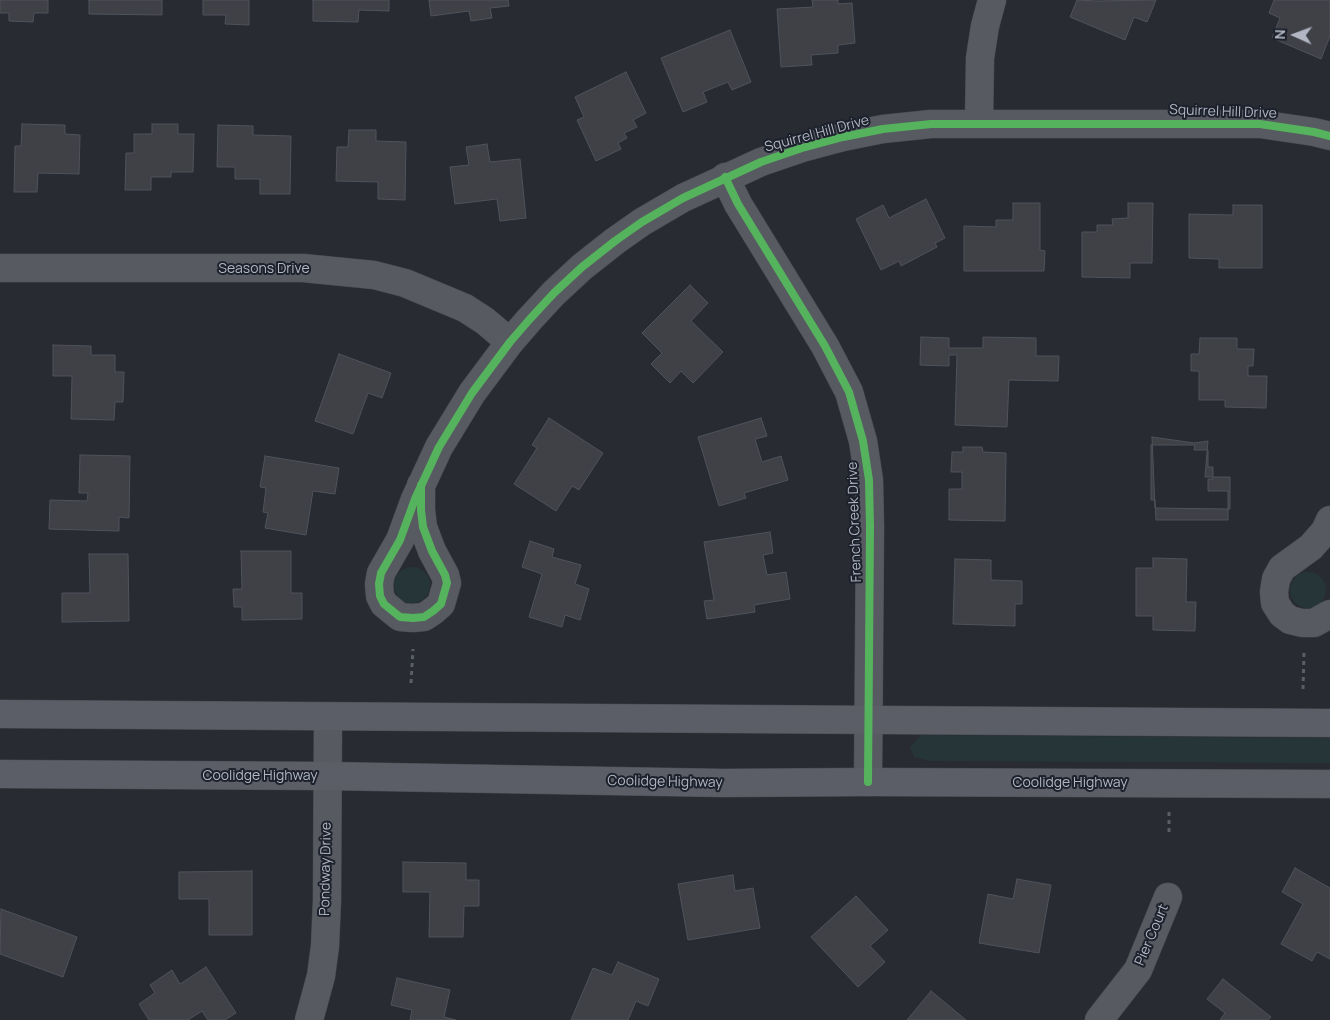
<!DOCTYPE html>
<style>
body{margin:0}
#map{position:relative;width:1330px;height:1020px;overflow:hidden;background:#282b32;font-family:Manrope,sans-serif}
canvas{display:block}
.north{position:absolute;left:1270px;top:10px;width:50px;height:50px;-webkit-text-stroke:4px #1c212c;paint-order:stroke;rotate:272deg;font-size:14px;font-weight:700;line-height:20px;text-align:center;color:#b1b6c4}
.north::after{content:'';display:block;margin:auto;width:18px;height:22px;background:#b1b6c4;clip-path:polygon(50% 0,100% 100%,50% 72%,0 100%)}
</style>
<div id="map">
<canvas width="1330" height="1020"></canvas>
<div class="north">N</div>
</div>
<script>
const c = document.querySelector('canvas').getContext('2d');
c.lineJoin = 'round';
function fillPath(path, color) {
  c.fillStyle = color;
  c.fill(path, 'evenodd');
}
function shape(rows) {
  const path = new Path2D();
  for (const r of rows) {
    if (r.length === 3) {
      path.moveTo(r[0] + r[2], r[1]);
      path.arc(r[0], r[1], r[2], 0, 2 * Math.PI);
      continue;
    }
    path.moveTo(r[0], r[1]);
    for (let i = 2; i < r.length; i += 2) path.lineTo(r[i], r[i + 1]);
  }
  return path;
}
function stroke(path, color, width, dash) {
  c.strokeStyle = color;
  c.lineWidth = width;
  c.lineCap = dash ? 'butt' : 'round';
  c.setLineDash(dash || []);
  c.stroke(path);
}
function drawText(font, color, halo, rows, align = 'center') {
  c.font = font + ' Manrope,sans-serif';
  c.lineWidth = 4;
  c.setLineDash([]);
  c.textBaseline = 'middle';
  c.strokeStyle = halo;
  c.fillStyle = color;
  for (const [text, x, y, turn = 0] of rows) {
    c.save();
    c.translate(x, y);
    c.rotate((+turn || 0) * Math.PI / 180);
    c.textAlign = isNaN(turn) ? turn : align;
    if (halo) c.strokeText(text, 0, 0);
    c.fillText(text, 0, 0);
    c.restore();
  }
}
const green = shape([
 [412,585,18],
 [1308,590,18],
 [921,735,1330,738,1330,763,931,761,914,757,910,747]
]);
const building = shape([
 [0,0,48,0,48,13,34,13,33,22,9,21,9,13,0,13,0,0],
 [89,0,162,0,162,15,89,14,89,0],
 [203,0,249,0,249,25,225,24,226,15,203,15,203,0],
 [313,0,389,0,389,11,359,10,358,22,313,21,313,0],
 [429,0,508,0,509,6,490,8,492,18,471,21,469,11,431,16,429,0],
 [812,0,838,0,838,4,852,3,855,43,838,45,838,53,811,55,812,65,781,67,777,9,813,7,812,0],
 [1077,0,1097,1,1156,0,1147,22,1134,17,1125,40,1070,17,1077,0],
 [1274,0,1330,0,1330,36,1321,59,1272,38,1280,18,1269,13,1274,0],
 [730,30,751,82,732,90,728,82,703,92,707,102,683,112,661,58,730,30],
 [626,72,646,113,633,120,637,127,624,133,627,138,618,143,621,149,596,161,577,120,584,117,575,97,626,72],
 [22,124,65,125,65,134,80,135,79,174,38,173,37,192,14,192,15,146,21,146,22,124],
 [152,124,178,124,178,134,194,134,193,172,171,172,171,177,151,177,151,190,125,190,126,153,134,153,134,134,152,134,152,124],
 [218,125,253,126,253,135,291,136,290,194,260,194,260,179,235,179,235,167,217,167,218,125],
 [349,130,376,130,376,141,406,142,405,200,378,199,378,182,336,181,337,147,348,147,349,130],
 [487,144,490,162,520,159,526,218,500,221,497,199,455,204,450,167,469,165,466,147,487,144],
 [926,199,945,238,935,243,937,247,901,266,899,261,881,270,856,219,883,205,889,218,926,199],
 [1013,203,1040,203,1040,250,1045,251,1044,271,964,271,964,226,996,227,996,220,1013,220,1013,203],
 [1128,203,1153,203,1152,263,1130,263,1130,278,1082,277,1082,232,1097,232,1097,225,1113,225,1112,219,1128,218,1128,203],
 [1233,205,1262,205,1262,268,1219,268,1219,259,1189,258,1189,214,1233,215,1233,205],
 [690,285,708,303,691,321,723,352,693,383,681,371,670,383,651,364,662,353,642,333,690,285],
 [921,337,949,338,949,348,983,348,983,337,1036,338,1036,356,1059,356,1058,381,1009,380,1007,427,955,425,957,355,949,355,949,366,920,365,921,337],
 [1200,338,1237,338,1237,349,1254,349,1253,366,1248,366,1248,376,1267,376,1266,408,1225,407,1225,400,1199,400,1199,371,1191,371,1191,354,1199,354,1200,338],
 [53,345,91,346,91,355,115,355,115,372,124,372,123,402,115,402,114,420,71,419,72,376,53,376,53,345],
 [339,354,391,373,382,398,368,393,353,434,315,421,339,354],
 [549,418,603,453,579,490,572,486,556,511,514,484,537,448,532,445,549,418],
 [761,418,767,436,755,439,762,462,781,456,788,480,744,493,746,498,719,506,698,437,761,418],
 [1152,437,1194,443,1208,441,1205,477,1230,477,1230,509,1155,508,1152,437],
 [1151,445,1195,445,1194,450,1208,450,1208,467,1213,467,1213,479,1208,479,1208,491,1228,491,1228,520,1156,520,1155,500,1151,500,1151,445],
 [963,447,982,447,983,452,1006,453,1005,521,949,520,949,489,962,489,962,472,951,472,952,452,963,452,963,447],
 [80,455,130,456,129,518,119,517,119,531,49,529,50,500,87,501,88,493,79,493,80,455],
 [265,456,339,468,335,494,313,491,306,535,265,528,268,513,263,512,266,488,260,487,265,456],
 [770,532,773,553,763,555,767,575,786,572,790,599,754,605,755,612,707,619,704,601,714,600,704,542,770,532],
 [530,541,554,549,552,557,581,565,575,584,589,589,580,620,565,615,562,627,529,617,542,574,522,567,530,541],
 [241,551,291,551,291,593,302,593,302,619,242,620,242,607,234,607,233,589,242,589,241,551],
 [89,554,128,554,129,621,62,622,62,593,90,593,89,554],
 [1153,558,1187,559,1186,602,1196,602,1195,631,1153,630,1153,616,1136,616,1136,568,1153,568,1153,558],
 [955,559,991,560,991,580,1022,581,1022,604,1015,604,1015,626,953,624,955,559],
 [403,862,466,863,466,880,479,880,479,906,464,906,463,937,429,937,430,892,403,892,403,862],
 [1295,868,1330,888,1330,959,1317,952,1312,961,1281,944,1303,904,1282,892,1295,868],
 [252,871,252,935,209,935,209,899,179,899,179,872,252,871],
 [733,875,735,891,753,888,760,928,688,940,678,884,733,875],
 [1017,879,1051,885,1039,953,979,943,988,894,1013,899,1017,879],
 [856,896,888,930,870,946,885,962,858,987,811,937,856,896],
 [1,909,77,937,63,977,0,954,1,909],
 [618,962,659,979,648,1006,636,1001,628,1020,571,1020,593,968,612,975,618,962],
 [206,967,236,1013,225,1020,208,1020,202,1011,188,1020,149,1020,139,1004,155,993,150,985,172,970,180,984,206,967],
 [397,978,450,990,444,1017,456,1020,410,1020,412,1010,391,1005,397,978],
 [1223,979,1271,1017,1268,1020,1220,1020,1225,1013,1207,999,1223,979],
 [931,991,966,1020,907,1020,931,991]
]);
const path = shape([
 [411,683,413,649],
 [1303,689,1304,652],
 [1169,832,1169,809]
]);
const street = shape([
 [979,123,980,58,985,26,992,0],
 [725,177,738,204,825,346,849,392,863,441,869,480,870,527,868,782],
 [0,268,303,268,374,275,405,283,465,308,485,321,510,342],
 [421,485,421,510,423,527,432,551,445,575,447,583,441,604,433,611,424,617,413,618,400,617,384,604,380,596,379,584,381,573,400,540,415,499,439,447,472,393,510,342,529,320,554,293,582,267,615,241,642,222,683,198,761,162,802,148,843,137,883,129,931,124,1260,124,1314,132,1330,136],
 [1330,520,1325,531,1311,547,1282,568,1276,579,1274,592,1275,603,1282,614,1290,620,1302,623,1314,623,1330,614],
 [309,1020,321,976,325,946,327,900,328,717],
 [1099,1020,1138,970,1168,897]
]);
const secondary = shape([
 [0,714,1330,723],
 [0,774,327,776,723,783,868,782,1330,784]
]);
const cycleway = shape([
 [725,177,738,204,825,346,849,392,863,441,869,480,870,527,868,782],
 [421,485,421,510,423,527,432,551,445,575,447,583,441,604,433,611,424,617,413,618,400,617,384,604,380,596,379,584,381,573,400,540,415,499,439,447,472,393,510,342,529,320,554,293,582,267,615,241,642,222,683,198,761,162,802,148,843,137,883,129,931,124,1260,124,1314,132,1330,136]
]);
const streetNames = [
 ["Squirrel Hill Drive",1223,112,2],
 ["Squirrel Hill Drive",817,134,-15],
 ["Seasons Drive",264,269],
 ["French Creek Drive",855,522,-92],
 ["Coolidge Highway",260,776],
 ["Coolidge Highway",665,782,1],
 ["Coolidge Highway",1070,783],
 ["Pondway Drive",326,869,-89],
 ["Pier Court",1152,935,-67]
];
fillPath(green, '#263538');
fillPath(building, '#3f4147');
stroke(building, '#4f535a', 1);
stroke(street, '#44464b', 29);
stroke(secondary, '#45484f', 29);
stroke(path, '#5a5e65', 3, [4, 4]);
stroke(street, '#575a61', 28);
stroke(secondary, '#5b5e66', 28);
stroke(cycleway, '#56b35d', 8);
drawText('14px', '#b1b6c4', '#1c212c', streetNames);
</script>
